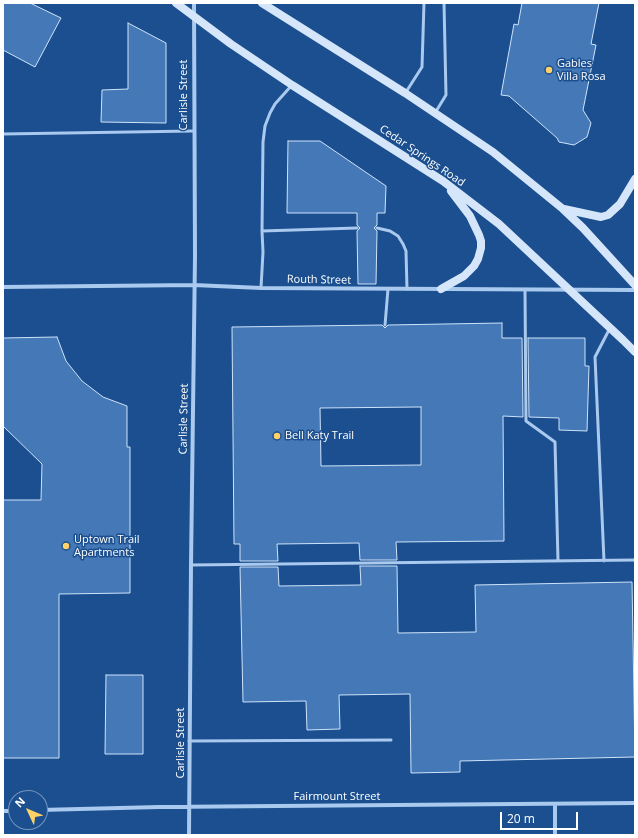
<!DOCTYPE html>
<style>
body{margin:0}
#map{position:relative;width:638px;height:838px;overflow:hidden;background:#1b4f8f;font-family:"Open Sans",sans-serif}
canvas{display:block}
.frame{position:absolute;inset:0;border:4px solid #fff;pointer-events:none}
.north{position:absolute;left:8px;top:790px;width:40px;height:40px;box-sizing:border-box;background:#1b4f8f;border:1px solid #7695bc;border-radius:50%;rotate:314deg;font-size:11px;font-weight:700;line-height:16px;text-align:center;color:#fff}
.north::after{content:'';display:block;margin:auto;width:14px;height:18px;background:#ffd166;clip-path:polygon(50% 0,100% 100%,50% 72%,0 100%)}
.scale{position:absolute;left:500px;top:812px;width:78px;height:18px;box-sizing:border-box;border:2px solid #fff;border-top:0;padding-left:5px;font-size:12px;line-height:14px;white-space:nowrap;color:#fff;-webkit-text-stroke:3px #1b4f8f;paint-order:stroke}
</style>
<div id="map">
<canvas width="638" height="838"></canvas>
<div class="frame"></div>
<div class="north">N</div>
<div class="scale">20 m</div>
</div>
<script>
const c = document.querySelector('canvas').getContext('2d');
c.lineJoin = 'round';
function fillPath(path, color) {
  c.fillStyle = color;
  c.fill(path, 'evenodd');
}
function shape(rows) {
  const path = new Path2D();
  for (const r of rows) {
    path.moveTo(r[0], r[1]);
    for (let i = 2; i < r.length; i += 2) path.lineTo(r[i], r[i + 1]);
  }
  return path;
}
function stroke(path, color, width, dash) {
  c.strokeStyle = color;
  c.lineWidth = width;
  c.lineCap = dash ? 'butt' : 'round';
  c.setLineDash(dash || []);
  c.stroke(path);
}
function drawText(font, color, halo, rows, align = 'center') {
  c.font = font + ' "Open Sans",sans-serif';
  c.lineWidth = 3;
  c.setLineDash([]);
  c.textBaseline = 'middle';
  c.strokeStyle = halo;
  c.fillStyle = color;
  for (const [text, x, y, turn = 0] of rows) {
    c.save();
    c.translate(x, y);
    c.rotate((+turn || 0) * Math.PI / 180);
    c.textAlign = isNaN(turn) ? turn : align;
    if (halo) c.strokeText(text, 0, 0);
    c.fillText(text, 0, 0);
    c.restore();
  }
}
const building = shape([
 [3,3,30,3,61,18,35,67,3,50,3,3],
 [522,3,599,3,591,44,596,45,583,110,591,123,587,137,574,145,559,142,557,138,509,96,501,95,514,24,518,25,522,3],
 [128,23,166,43,166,123,101,122,102,90,128,89,128,23],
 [288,141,320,141,386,186,385,213,377,213,377,225,374,228,377,231,376,284,358,284,357,231,360,228,357,225,357,213,287,213,288,141],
 [502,323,502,338,522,338,523,417,503,416,504,541,396,542,397,560,360,560,359,543,277,544,278,561,240,561,240,544,234,544,232,327,382,325,385,328,388,325,502,323],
 [421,407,421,465,321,466,320,408,421,407],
 [57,337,66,361,82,381,103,397,127,406,127,447,130,447,130,593,59,594,59,758,3,758,3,500,41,500,42,464,3,426,3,338,57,337],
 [528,338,585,338,585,366,589,366,587,431,559,430,559,418,529,417,528,338],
 [360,566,397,566,398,633,476,632,475,585,632,582,635,757,460,761,460,772,411,773,410,694,339,695,340,729,307,730,306,701,243,702,240,567,278,567,279,586,361,585,360,566],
 [106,675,143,675,143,754,105,754,106,675]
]);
const service = shape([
 [406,92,422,67,424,3],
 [435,113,446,95,444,3],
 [3,134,193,131],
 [377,228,390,231,398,236,403,244,406,251,407,289],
 [262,231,357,228],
 [261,288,263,252,262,231,263,142,265,126,270,113,275,104,292,85],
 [525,290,526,421,555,442,558,561],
 [385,325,388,289],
 [604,561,595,357,610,328],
 [191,565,635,560],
 [189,741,391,740]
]);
const minor = shape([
 [3,287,194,285,261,288,635,290],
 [555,804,555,835],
 [40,810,159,807,635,803],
 [3,811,16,811],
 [189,835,191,565,195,256,194,3]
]);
const secondary = shape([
 [176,3,231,44,292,85,443,181,499,224,623,340,635,352],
 [262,3,405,93,493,152,563,209,583,228,635,285],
 [564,209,601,217,608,215,620,204,635,179],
 [441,289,464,276,474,266,478,259,481,248,481,241,479,235,470,216,451,191]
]);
const markers = [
 [549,70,4,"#ffd166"],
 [277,436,4,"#ffd166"],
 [66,546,4,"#ffd166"]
];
const poiNames = [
 ["Gables",557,64],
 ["Villa Rosa",557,77],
 ["Bell Katy Trail",285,436],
 ["Uptown Trail",74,540],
 ["Apartments",74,553]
];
const streetNames = [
 ["Carlisle Street",184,95,-90],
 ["Cedar Springs Road",422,156,34],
 ["Routh Street",319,280,1],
 ["Carlisle Street",184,419,-89],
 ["Carlisle Street",181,743,-90],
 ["Fairmount Street",337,797]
];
fillPath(building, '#4478b7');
stroke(building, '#cfe3fa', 1);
stroke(service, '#a9c9ee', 3);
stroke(minor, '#a9c9ee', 4);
stroke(secondary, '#d6e6fa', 8);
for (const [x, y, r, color] of markers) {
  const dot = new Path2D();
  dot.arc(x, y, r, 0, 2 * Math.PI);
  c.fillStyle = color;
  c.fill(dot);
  stroke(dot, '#1b4f8f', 1.5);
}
drawText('11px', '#fff', '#1b4f8f', poiNames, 'left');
drawText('11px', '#fff', '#1b4f8f', streetNames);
</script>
